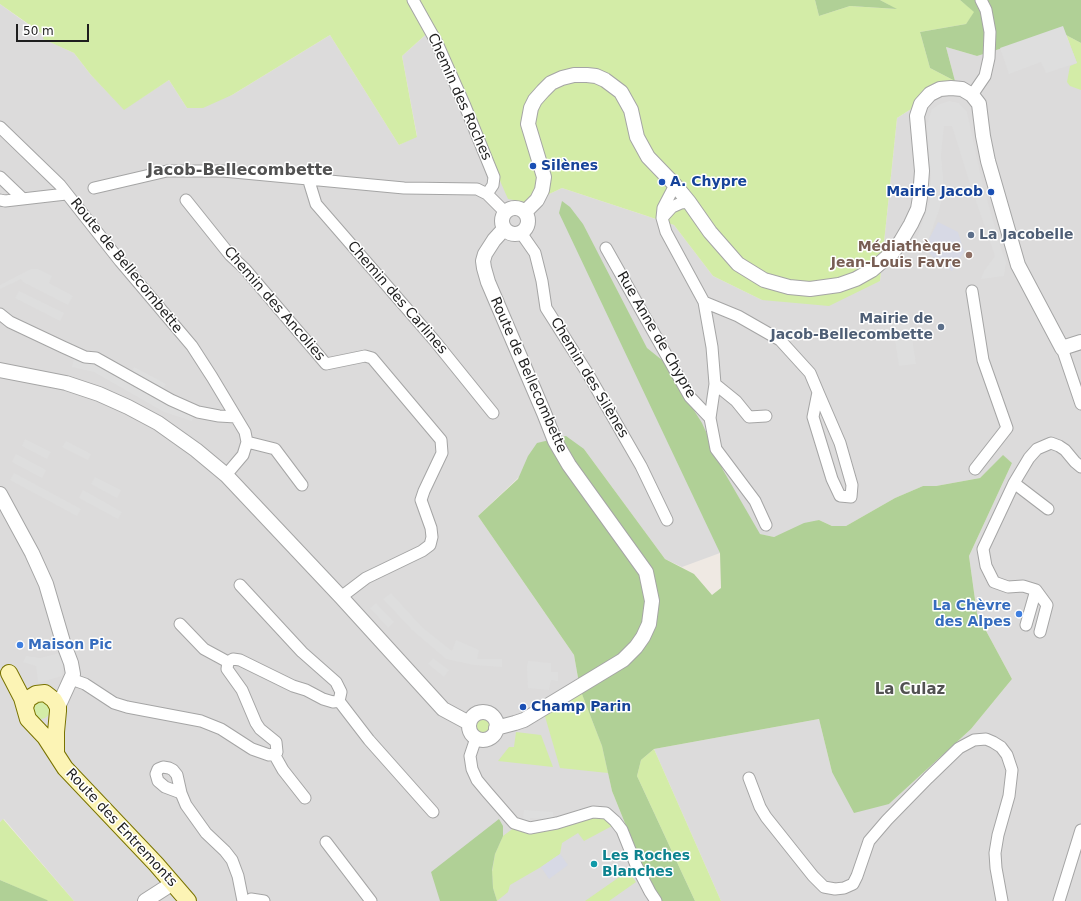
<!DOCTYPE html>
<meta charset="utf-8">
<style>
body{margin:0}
#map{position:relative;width:1081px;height:901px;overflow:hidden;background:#efe9e3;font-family:"DejaVu Sans",sans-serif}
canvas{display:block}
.scale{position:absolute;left:16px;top:24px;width:73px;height:18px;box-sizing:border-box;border:2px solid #1e1e1e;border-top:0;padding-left:5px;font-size:12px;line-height:14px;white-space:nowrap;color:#1e1e1e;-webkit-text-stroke:3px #fff;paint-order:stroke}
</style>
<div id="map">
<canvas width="1081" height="901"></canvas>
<div class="scale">50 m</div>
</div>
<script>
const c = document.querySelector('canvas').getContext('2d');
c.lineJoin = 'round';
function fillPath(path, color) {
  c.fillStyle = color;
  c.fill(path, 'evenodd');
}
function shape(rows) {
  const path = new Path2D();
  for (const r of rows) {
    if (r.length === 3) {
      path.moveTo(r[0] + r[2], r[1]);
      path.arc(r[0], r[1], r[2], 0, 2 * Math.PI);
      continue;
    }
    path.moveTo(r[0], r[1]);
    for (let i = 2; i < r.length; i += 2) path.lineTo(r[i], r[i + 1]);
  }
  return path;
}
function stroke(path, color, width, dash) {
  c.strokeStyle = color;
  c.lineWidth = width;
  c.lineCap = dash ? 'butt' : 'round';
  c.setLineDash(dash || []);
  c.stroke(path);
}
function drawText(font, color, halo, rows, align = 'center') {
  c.font = font + ' "DejaVu Sans",sans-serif';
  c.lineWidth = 3;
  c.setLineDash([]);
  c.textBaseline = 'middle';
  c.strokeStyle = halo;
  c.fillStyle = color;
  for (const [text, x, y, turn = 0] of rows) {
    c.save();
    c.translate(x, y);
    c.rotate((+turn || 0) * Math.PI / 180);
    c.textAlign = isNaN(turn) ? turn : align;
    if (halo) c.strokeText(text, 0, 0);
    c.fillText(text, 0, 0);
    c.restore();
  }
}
const residential = shape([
 [0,4,44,36,44,39,74,53,91,75,124,109,169,80,187,108,232,95,330,35,399,145,417,136,402,56,433,28,530,203,562,188,674,225,713,276,762,300,880,281,897,118,955,81,946,47,977,56,1006,47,1081,43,1081,901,721,901,654,749,819,719,832,772,889,804,971,729,1012,679,977,614,969,556,1012,463,1003,456,980,478,936,486,923,486,895,498,846,526,832,526,819,520,774,537,759,534,720,553,682,567,665,559,584,449,518,478,478,516,574,655,580,689,602,746,612,791,645,873,661,901,74,901,4,819,0,822]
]);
const grass = shape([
 [0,0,815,0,819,16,850,6,896,9,880,0,960,0,975,12,966,24,920,32,930,68,955,81,897,118,880,281,829,306,762,300,713,276,674,225,644,215,562,188,530,203,508,199,433,28,402,56,417,137,399,145,330,35,232,95,203,108,187,108,169,80,124,110,91,75,74,53,43,39,44,35,0,4],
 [1066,35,1081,43,1081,90,1070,86,1067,82,1070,66,1077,63],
 [580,689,602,746,608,773,560,768,544,713],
 [41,710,9],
 [483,727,8],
 [516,732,541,735,553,767,498,761,509,747,514,747],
 [654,749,721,901,695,901,637,776,641,760],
 [593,817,606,817,612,826,584,841,578,833,562,843,560,854,541,867,510,885,508,892,497,901,493,888,492,872,495,854,503,836,515,827,532,833,538,832],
 [3,819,74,901,48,901,0,880,0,822],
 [628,871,636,882,609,901,585,901]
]);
const forest = shape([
 [815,0,880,0,897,9,850,6,819,16],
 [960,0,1081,0,1081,43,1066,35,1006,47,977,56,946,47,955,81,930,68,920,32,966,24,974,12],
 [562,201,570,207,583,224,647,348,662,360,702,423,723,470,760,534,774,537,804,523,819,520,832,526,846,526,895,498,923,486,936,486,980,478,1003,455,1012,463,969,556,977,614,1012,679,971,729,889,804,854,813,832,772,819,719,654,749,641,760,637,776,695,901,661,901,645,873,612,791,602,746,580,689,574,655,478,516,518,479,528,456,537,443,566,436,584,449,665,559,694,574,712,595,721,588,720,553,559,213],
 [499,819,503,826,503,836,495,854,492,870,493,888,497,901,440,901,431,872],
 [0,880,47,900,48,901,0,901]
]);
const parking = shape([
 [1063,26,1077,63,1046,73,1041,62,1009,74,1000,48],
 [949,101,959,103,967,112,982,182,1000,245,1006,262,1004,276,981,279,984,271,995,256,970,184,952,126,944,126,941,155,944,190,939,210,928,241,926,242,916,240,930,202,931,180,927,125,929,118,932,109,940,104],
 [31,269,38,269,52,276,49,283,73,296,68,305,23,282,21,279,0,289,0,285],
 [19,291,64,313,60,321,15,298],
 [908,311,916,364,899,366,891,313],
 [74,359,94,362,194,413,192,421,164,412,94,372,72,367],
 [134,367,166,384,162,391,131,374],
 [25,439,51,452,47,459,22,446],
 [66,441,91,454,88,460,62,447],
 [16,454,46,470,42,478,12,462],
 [14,473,81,509,77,516,10,480],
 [95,477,121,490,117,498,91,484],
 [83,490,122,512,118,519,79,498],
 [391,593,422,627,452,651,456,640,479,650,477,659,502,659,502,667,474,665,446,659,412,630,383,599],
 [376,603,394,622,388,628,370,608],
 [60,653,64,659,62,676,38,683,36,666,23,662,26,656,40,658],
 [433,658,449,670,444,677,428,664],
 [528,661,551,663,551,672,558,672,558,681,551,680,549,690,528,688,527,668],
 [524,810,553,812,553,820,530,818,530,822,523,821]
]);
const plaza = shape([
 [938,222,958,232,964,252,952,271,936,260,929,253,928,241],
 [560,854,568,865,549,879,541,867]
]);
const minor = shape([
 [413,0,437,43,465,106,494,177,493,185,487,194],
 [972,95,985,76,989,58,990,32,986,10,981,0],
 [0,127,60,185,120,261,192,346,212,377,245,432,247,442,243,455,226,475],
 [0,177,23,199],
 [308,178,316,204,434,340,493,413],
 [675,185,663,208,662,218,666,232,704,302,712,347,715,384,710,418,716,449,755,501,766,525],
 [94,188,167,171,223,171,404,188,477,189,487,194,505,212],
 [0,200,5,201,66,194],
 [186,200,230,255,245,269,326,364,365,356,372,358,441,440,442,453,424,491,421,500,431,528,432,537,430,545,422,551,366,578,341,597],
 [662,218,672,207,681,203,689,202],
 [521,233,535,253,542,281,546,308,588,374,641,466,667,520],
 [606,248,690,397,710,418],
 [972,291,983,360,1007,428,975,469],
 [704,302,738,316,780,340,810,373,818,392,813,417,832,479,840,496,851,497,852,485,840,443,818,392],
 [0,314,10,322,63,347,85,357,96,358,171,400,198,412,219,416,236,417],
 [1062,348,1081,404],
 [715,384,736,401,749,417,766,416],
 [247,442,275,449,302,485],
 [1014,483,1048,509],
 [240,585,302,652,336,682,341,692,339,701],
 [180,624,204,649,228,662],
 [1026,625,1036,590],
 [1040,632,1047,605,1036,590,1023,586,1008,587,994,582,986,566,983,549,1014,483,1029,458,1037,449,1051,443,1059,446,1065,450,1075,462,1081,467],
 [71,679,85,684,114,703,127,707,201,721,221,729,252,749,269,755,274,754,277,752,276,742,260,729,256,723,242,690,227,669,228,662,233,659,240,660,293,686,306,690,323,699,333,702,339,701],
 [339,701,369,740,433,812],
 [476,738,470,756,472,769,477,780,487,792,514,823,530,828,557,823,593,812,606,813,615,821,622,830,636,865,650,892,656,901],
 [274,754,283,770,305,798],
 [749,778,760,807,766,817,813,876,824,887,835,889,844,888,853,884,857,876,869,841,887,820,928,778,959,748,974,740,986,739,993,742,1001,747,1007,755,1012,770,1009,796,998,835,995,853,996,868,1002,901],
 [181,793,165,787,158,781,156,774,158,769,163,767,169,768,173,770,177,775,181,793,186,805,206,833,225,851,232,860,238,876,243,901],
 [326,842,371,901],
 [248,901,251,899,264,901],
 [1059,901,1081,830]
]);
const tertiary = shape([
 [515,221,13],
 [525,212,537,200,542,190,544,177,528,124,531,108,535,100,543,91,551,83,562,78,574,75,587,75,596,76,605,80,621,92,631,110,637,137,648,157,675,185,689,202,710,232,738,264,764,280,789,287,810,289,839,285,856,279,872,270,893,252,901,241,911,224,918,209,920,197,922,171,917,116,921,104,930,94,940,89,951,88,962,89,972,95,979,104,983,136,988,161,1018,265,1062,348,1081,342],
 [0,370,66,383,99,394,128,407,158,423,196,450,226,475,341,597,443,709,469,723],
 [0,494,32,553,46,584,63,642,71,663,73,674,58,707],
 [483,726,14],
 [496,728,515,723,524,720,623,660,636,647,643,637,649,624,652,601,646,572,569,465,555,441,544,413,488,282,484,268,483,261,485,254,494,240,504,229],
 [145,901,173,883]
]);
const secondary = shape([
 [9,673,22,698,28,719,45,737,65,768,156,864,188,901],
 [25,707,28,699,36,694,45,693,54,700,58,707,58,711,56,732,56,754]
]);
const markers = [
 [533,166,4,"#1a4fb4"],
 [662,182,4,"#1a4fb4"],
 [991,192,4,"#1a4fb4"],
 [971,235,4,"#5c6f8a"],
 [969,255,4,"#8d6e63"],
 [941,327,4,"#5c6f8a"],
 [1019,614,4,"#3f7fe0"],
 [20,645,4,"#3f7fe0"],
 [523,707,4,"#1a4fb4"],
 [594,864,4,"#0f9aa8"]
];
const streetNames = [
 ["Chemin des Roches",459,97,66],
 ["Route de Bellecombette",126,266,51],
 ["Chemin des Carlines",397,298,49],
 ["Chemin des Ancolies",274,304,49],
 ["Rue Anne de Chypre",656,335,60],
 ["Route de Bellecombette",528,375,66],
 ["Chemin des Silènes",589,378,59],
 ["Route des Entremonts",121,828,47]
];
const transitNames = [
 ["Silènes",541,166],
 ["A. Chypre",670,182],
 ["Mairie Jacob",983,192,"right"],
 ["Champ Parin",531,707]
];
const serviceNames = [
 ["La Jacobelle",979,235],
 ["Mairie de",933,319,"right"],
 ["Jacob-Bellecombette",933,335,"right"]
];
const educationNames = [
 ["Médiathèque",961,247],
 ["Jean-Louis Favre",961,263]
];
const shopNames = [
 ["La Chèvre",1011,606],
 ["des Alpes",1011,622],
 ["Maison Pic",28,645,"left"]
];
const cultureNames = [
 ["Les Roches",602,856],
 ["Blanches",602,872]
];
const neighbourhoodNames = [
 ["La Culaz",910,690]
];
const quarterNames = [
 ["Jacob-Bellecombette",240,171]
];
fillPath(residential, '#dcdbdb');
fillPath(grass, '#d3eca7');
fillPath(forest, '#b0d096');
fillPath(parking, '#dedede');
fillPath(plaza, '#d7d9e5');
stroke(minor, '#a5a5a5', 13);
stroke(tertiary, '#a5a5a5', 16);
stroke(secondary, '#797301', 18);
stroke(minor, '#fff', 11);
stroke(tertiary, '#fff', 14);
stroke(secondary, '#fcf4b5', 16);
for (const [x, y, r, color] of markers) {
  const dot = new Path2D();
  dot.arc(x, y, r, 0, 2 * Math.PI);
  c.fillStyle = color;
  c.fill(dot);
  stroke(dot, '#fff', 1.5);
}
drawText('14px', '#1e1e1e', '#fff', streetNames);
drawText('bold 14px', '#164399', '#fff', transitNames, 'left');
drawText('bold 14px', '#4e5e75', '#fff', serviceNames, 'left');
drawText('bold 14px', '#785e54', '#fff', educationNames, 'right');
drawText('bold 14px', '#366cbe', '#fff', shopNames, 'right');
drawText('bold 14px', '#0d838f', '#fff', cultureNames, 'left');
drawText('bold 15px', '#515151', '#fff', neighbourhoodNames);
drawText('bold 16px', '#515151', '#fff', quarterNames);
</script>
